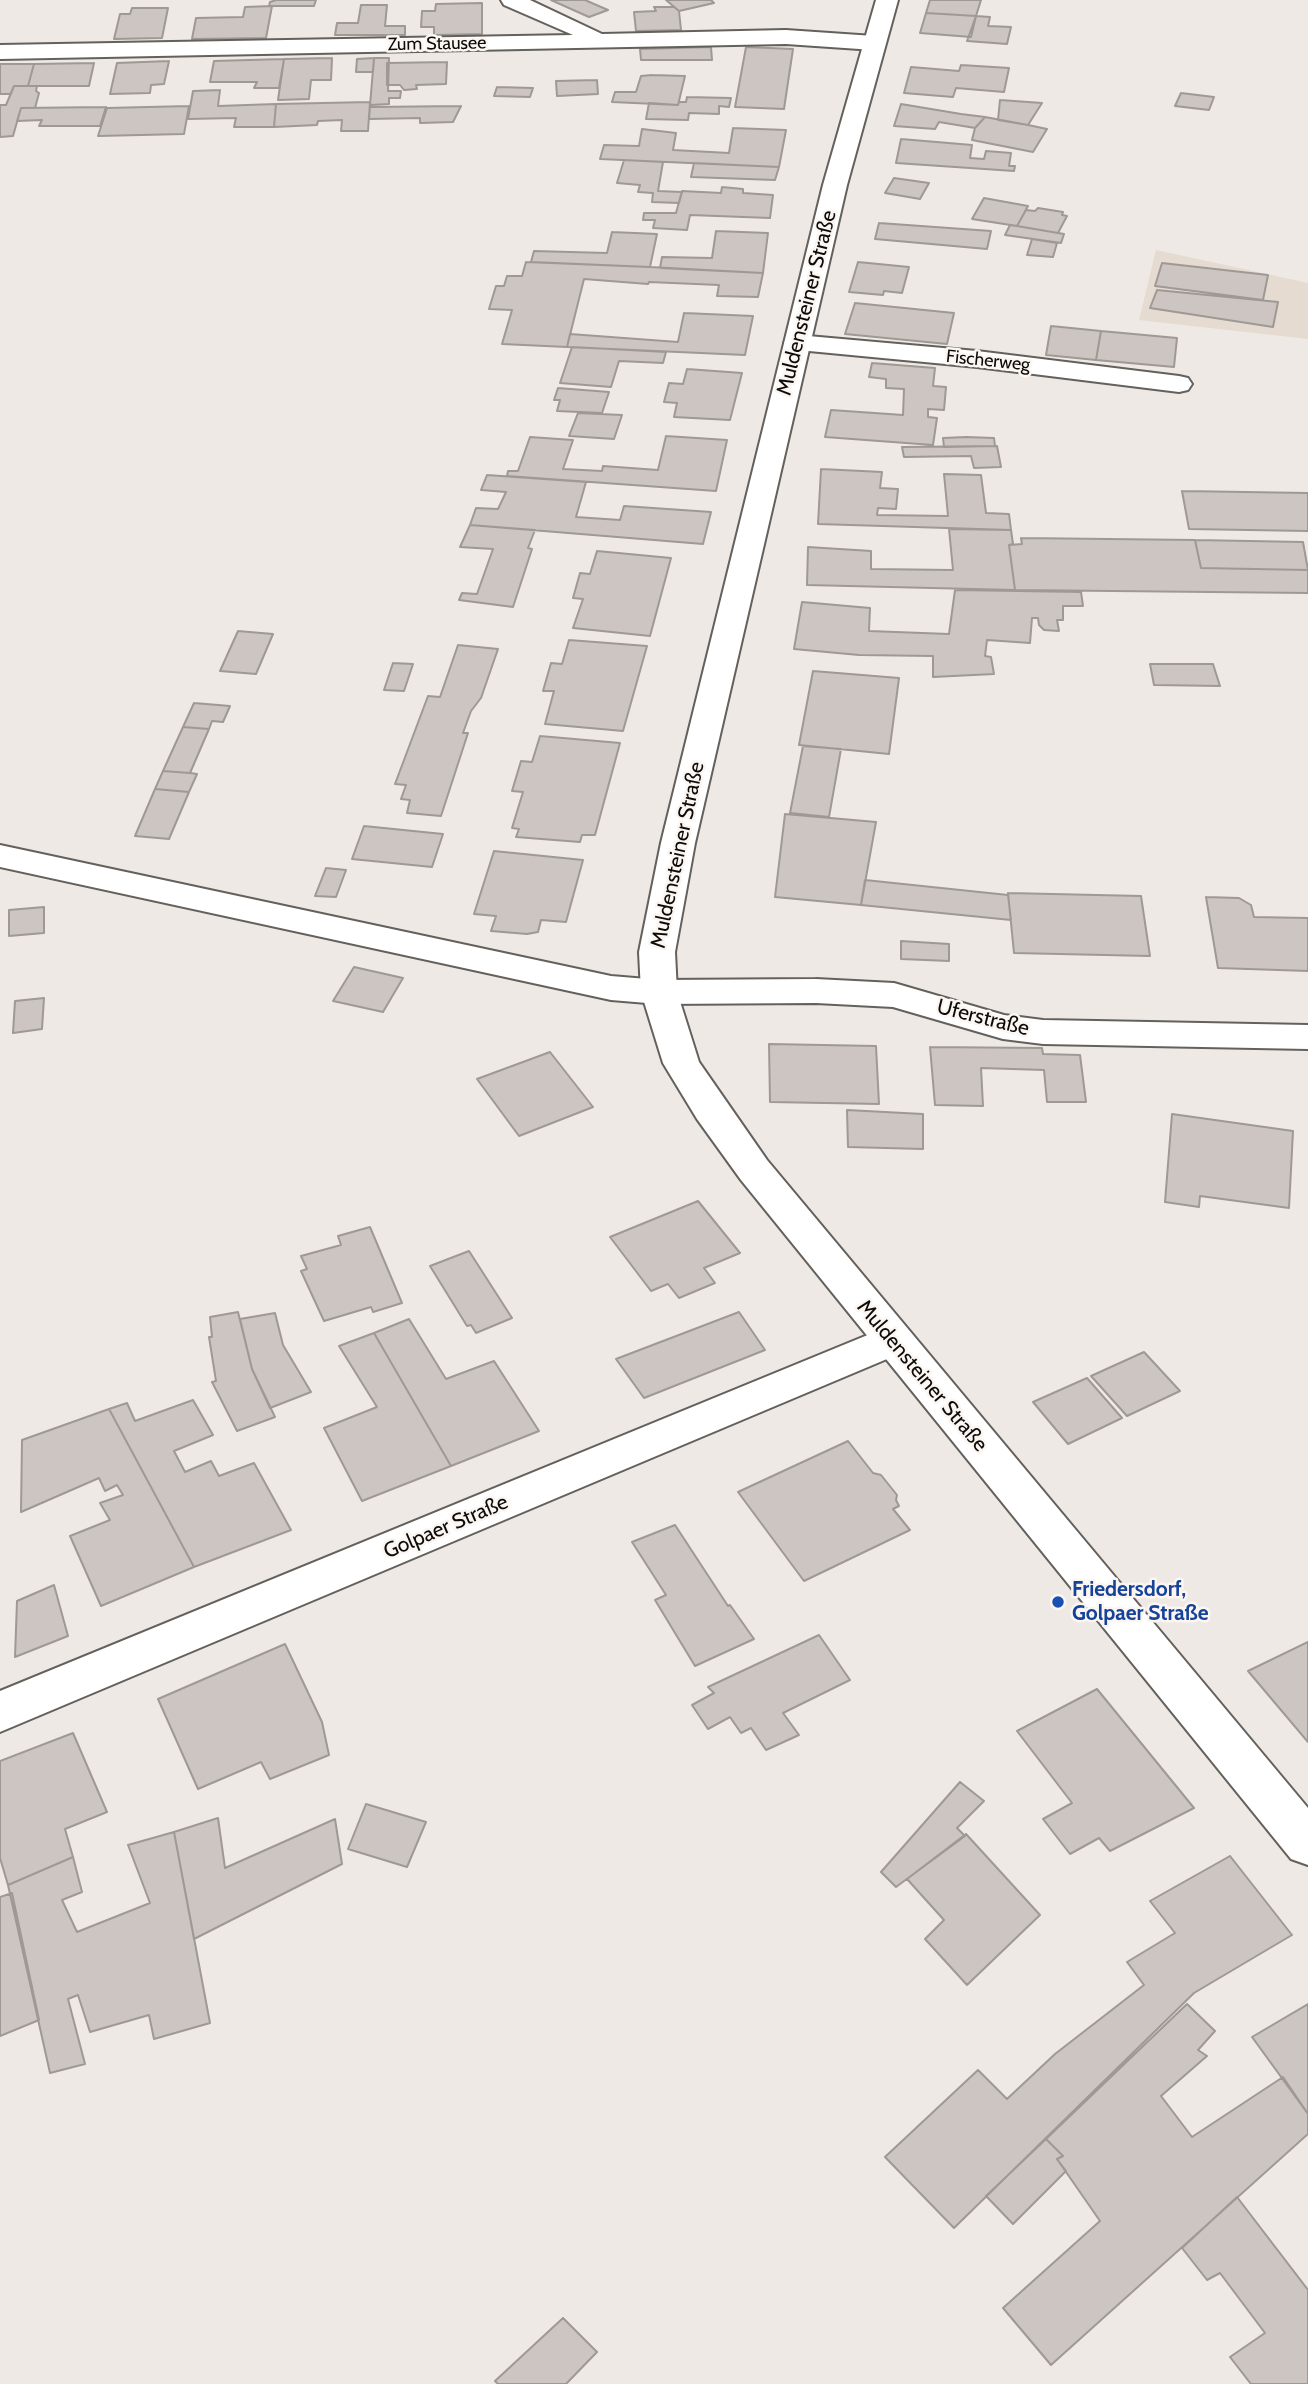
<!DOCTYPE html>
<meta charset="utf-8">
<style>
body{margin:0}
canvas{display:block;background:#eee9e4}
</style>
<canvas width="1308" height="2384"></canvas>
<script>
const c = document.querySelector('canvas').getContext('2d');
c.lineJoin = 'round';
function fillPath(path, color) {
  c.fillStyle = color;
  c.fill(path, 'evenodd');
}
function shape(rows) {
  const path = new Path2D();
  for (const r of rows) {
    path.moveTo(r[0], r[1]);
    for (let i = 2; i < r.length; i += 2) path.lineTo(r[i], r[i + 1]);
  }
  return path;
}
function stroke(path, color, width, dash) {
  c.strokeStyle = color;
  c.lineWidth = width;
  c.lineCap = dash ? 'butt' : 'round';
  c.setLineDash(dash || []);
  c.stroke(path);
}
function drawText(font, color, halo, rows, align = 'center') {
  c.font = font + ' Cabin,sans-serif';
  c.lineWidth = 5;
  c.setLineDash([]);
  c.textBaseline = 'middle';
  c.strokeStyle = halo;
  c.fillStyle = color;
  for (const [text, x, y, turn = 0] of rows) {
    c.save();
    c.translate(x, y);
    c.rotate((+turn || 0) * Math.PI / 180);
    c.textAlign = isNaN(turn) ? turn : align;
    if (halo) c.strokeText(text, 0, 0);
    c.fillText(text, 0, 0);
    c.restore();
  }
}
const built = shape([
 [1156,250,1308,283,1308,339,1139,320]
]);
const building = shape([
 [276,0,316,0,314,6,269,6,270,2,276,0],
 [551,0,585,0,608,10,589,17,551,0],
 [666,0,711,0,714,3,679,11,666,0],
 [930,0,981,0,976,16,926,13,930,0],
 [482,3,482,34,434,35,434,27,421,27,422,11,435,11,436,4,482,3],
 [361,5,387,5,385,26,405,26,405,35,335,35,337,23,358,23,361,5],
 [272,6,266,38,192,39,196,18,243,17,245,7,272,6],
 [654,7,674,7,679,11,681,30,636,31,634,12,656,11,654,7],
 [132,8,168,8,162,38,114,39,120,14,130,14,132,8],
 [926,13,976,16,971,37,920,33,926,13],
 [976,16,990,17,988,26,1011,27,1007,44,967,41,976,16],
 [711,47,712,60,641,60,640,49,711,47],
 [746,47,793,49,784,109,735,107,746,47],
 [332,58,331,80,311,80,309,99,278,100,284,59,332,58],
 [374,58,373,72,356,72,357,59,374,58],
 [374,58,389,58,388,91,401,91,400,98,389,98,389,104,370,105,374,58],
 [284,59,279,88,254,88,257,82,210,82,214,61,284,59],
 [169,61,164,84,151,85,150,93,110,94,117,63,169,61],
 [447,62,446,84,416,85,417,89,404,90,400,85,387,85,387,63,447,62],
 [94,63,89,86,28,86,34,64,94,63],
 [0,64,34,64,28,86,14,86,11,94,0,94,0,64],
 [961,65,1009,68,1004,92,956,88,953,97,904,93,911,67,959,71,961,65],
 [652,75,685,76,678,105,612,102,615,92,636,92,641,76,652,75],
 [597,80,598,94,557,96,556,81,597,80],
 [14,86,37,86,36,91,39,93,35,108,21,108,13,136,0,137,0,105,6,105,14,86],
 [497,87,533,88,530,97,494,96,497,87],
 [220,90,218,106,276,104,274,127,234,127,236,118,188,119,193,91,220,90],
 [1181,93,1214,97,1209,110,1175,106,1181,93],
 [687,97,731,98,729,107,719,106,719,114,689,113,688,120,646,119,649,103,678,105,679,102,686,102,687,97],
 [1000,100,1042,103,1028,125,998,120,1000,100],
 [370,102,368,131,341,131,342,120,318,121,317,125,274,127,276,104,370,102],
 [901,104,961,114,985,117,975,128,939,122,935,129,894,126,901,104],
 [189,106,184,134,98,136,107,108,189,106],
 [461,106,453,122,420,123,420,118,369,119,370,107,461,106],
 [106,107,100,126,39,126,42,120,17,121,21,108,106,107],
 [985,117,1028,125,1047,129,1033,152,972,140,975,128,985,117],
 [733,128,786,130,779,167,600,159,604,145,639,146,642,129,676,133,673,150,729,153,733,128],
 [901,139,972,145,970,158,984,159,986,151,1011,153,1009,166,1015,166,1014,171,896,163,901,139],
 [624,160,663,162,658,191,682,192,679,203,652,202,653,193,638,192,640,185,617,183,624,160],
 [694,163,779,167,775,180,691,177,694,163],
 [894,178,929,183,920,199,885,193,894,178],
 [722,187,743,189,743,193,773,195,770,218,690,215,687,230,653,228,655,220,643,220,644,213,676,213,682,191,721,193,722,187],
 [984,198,1028,206,1017,226,972,219,984,198],
 [1038,208,1063,212,1062,215,1067,216,1058,233,1017,226,1026,210,1035,211,1038,208],
 [879,223,991,231,987,249,875,239,879,223],
 [1010,225,1017,226,1064,234,1061,243,1005,235,1010,225],
 [716,231,768,233,763,273,660,268,662,257,712,258,716,231],
 [612,232,657,234,650,267,531,262,534,251,607,253,612,232],
 [1032,239,1057,243,1053,257,1027,255,1032,239],
 [526,262,650,267,763,273,758,297,717,296,719,285,649,282,648,284,584,279,567,347,502,344,512,310,489,309,496,286,504,286,507,276,522,276,526,262],
 [858,262,909,267,902,293,884,291,883,295,849,292,858,262],
 [1162,263,1268,275,1263,300,1155,286,1162,263],
 [1157,290,1278,302,1273,327,1150,308,1157,290],
 [855,303,954,313,947,344,845,334,855,303],
 [684,313,753,316,745,355,567,347,570,334,678,342,684,313],
 [1051,326,1101,331,1096,360,1046,355,1051,326],
 [1101,331,1177,338,1174,367,1096,360,1101,331],
 [572,347,666,352,663,363,619,361,611,387,560,383,572,347],
 [872,363,935,368,933,386,946,387,944,410,928,409,928,417,937,418,933,445,825,437,831,410,903,415,904,389,886,388,886,379,869,377,872,363],
 [687,369,742,373,730,420,674,417,677,403,664,402,669,383,683,384,687,369],
 [558,388,609,392,602,413,557,411,560,400,554,400,558,388],
 [578,413,622,415,614,439,569,436,578,413],
 [666,436,727,440,716,491,507,476,508,471,518,471,530,437,573,440,563,469,602,471,603,466,658,470,666,436],
 [966,437,994,438,995,446,944,447,943,438,966,437],
 [997,446,1001,467,974,468,971,456,904,457,902,447,997,446],
 [821,469,882,472,880,488,898,489,896,509,878,508,877,515,948,516,944,474,981,475,986,513,1009,514,1011,530,818,524,821,469],
 [487,475,586,482,576,517,620,520,624,506,711,512,703,544,470,525,476,508,498,509,506,492,481,490,487,475],
 [1182,491,1308,493,1308,531,1189,529,1182,491],
 [470,525,535,530,528,548,532,549,513,607,459,600,462,593,477,594,493,549,460,547,470,525],
 [949,529,1011,530,1013,544,1009,545,1015,590,807,585,808,547,871,551,871,569,953,570,949,529],
 [1021,538,1195,540,1201,568,1308,570,1308,593,1015,590,1009,545,1022,544,1021,538],
 [1195,540,1303,542,1308,570,1201,568,1195,540],
 [597,551,671,558,650,636,573,628,583,599,573,598,580,573,590,574,597,551],
 [955,590,1081,592,1083,606,1063,606,1063,620,1057,620,1059,631,1044,630,1039,625,1038,618,1032,618,1030,643,987,640,985,656,991,657,994,674,933,677,933,656,859,655,794,649,802,602,870,608,869,631,949,634,955,590],
 [238,631,273,634,256,674,220,671,238,631],
 [569,640,647,646,623,731,545,724,554,691,543,691,551,663,562,664,569,640],
 [458,645,498,649,481,698,471,711,463,733,468,733,441,816,407,813,410,800,401,799,406,785,395,784,428,696,440,697,458,645],
 [393,663,413,664,404,691,384,690,393,663],
 [1150,664,1213,664,1220,686,1154,685,1150,664],
 [813,671,899,678,889,754,799,745,813,671],
 [194,703,230,706,223,722,212,721,209,729,183,727,194,703],
 [183,727,209,729,190,773,163,771,183,727],
 [540,736,620,743,595,835,582,835,580,842,516,837,519,829,512,828,523,792,512,791,521,761,532,762,540,736],
 [803,746,841,749,829,817,790,813,803,746],
 [163,771,190,773,197,774,189,792,155,789,163,771],
 [155,789,189,792,169,839,135,836,155,789],
 [785,814,876,822,861,905,775,897,785,814],
 [364,826,443,834,432,867,352,859,364,826],
 [494,851,583,860,566,922,541,920,538,932,527,934,491,931,496,916,474,914,494,851],
 [326,868,346,870,336,897,315,896,326,868],
 [865,880,1008,895,1011,920,861,905,865,880],
 [1008,893,1141,896,1150,956,1014,953,1008,893],
 [1206,897,1239,898,1251,905,1254,917,1308,918,1308,971,1218,968,1206,897],
 [44,907,44,933,9,936,9,910,44,907],
 [901,941,949,944,949,961,901,959,901,941],
 [354,967,403,978,383,1012,333,1001,354,967],
 [44,998,42,1029,13,1033,15,1001,44,998],
 [769,1044,876,1046,879,1104,770,1102,769,1044],
 [930,1047,1042,1048,1043,1054,1080,1055,1086,1102,1047,1102,1044,1070,981,1068,983,1106,935,1105,930,1047],
 [550,1052,593,1107,519,1136,477,1079,550,1052],
 [847,1110,923,1114,923,1149,848,1147,847,1110],
 [1172,1114,1293,1131,1289,1208,1200,1196,1199,1207,1165,1202,1172,1114],
 [698,1201,740,1253,704,1268,715,1283,679,1298,668,1284,651,1291,610,1237,698,1201],
 [370,1227,402,1303,373,1312,371,1307,324,1321,301,1271,307,1269,301,1256,341,1245,338,1236,370,1227],
 [469,1251,512,1318,476,1333,471,1325,467,1326,430,1266,469,1251],
 [238,1312,252,1369,275,1417,237,1431,212,1382,216,1381,209,1337,212,1337,210,1317,238,1312],
 [739,1312,765,1350,644,1398,616,1359,739,1312],
 [275,1313,283,1345,311,1392,270,1408,252,1369,240,1319,275,1313],
 [409,1319,446,1379,494,1361,539,1431,451,1466,374,1333,409,1319],
 [374,1333,451,1466,362,1501,324,1428,377,1407,339,1346,374,1333],
 [1144,1352,1180,1391,1127,1416,1091,1376,1144,1352],
 [1087,1378,1122,1418,1068,1444,1033,1402,1087,1378],
 [193,1400,213,1435,174,1451,185,1472,211,1461,219,1476,254,1463,291,1530,194,1567,109,1409,127,1403,135,1421,193,1400],
 [109,1409,194,1567,101,1606,70,1536,110,1520,100,1503,123,1495,117,1485,105,1491,99,1478,21,1512,22,1440,109,1409],
 [848,1441,873,1473,881,1475,897,1495,896,1500,899,1506,893,1509,910,1530,804,1581,738,1492,848,1441],
 [675,1525,728,1606,730,1605,754,1639,695,1666,655,1600,666,1595,632,1542,675,1525],
 [54,1585,68,1636,15,1657,17,1601,54,1585],
 [819,1635,850,1680,783,1713,799,1735,766,1750,751,1728,741,1733,730,1717,708,1729,692,1705,714,1693,708,1687,819,1635],
 [1308,1642,1308,1742,1248,1671,1308,1642],
 [285,1644,322,1722,329,1755,270,1779,261,1762,198,1789,158,1699,285,1644],
 [1097,1689,1194,1808,1110,1851,1099,1838,1070,1854,1043,1819,1072,1803,1017,1731,1097,1689],
 [73,1733,107,1812,65,1829,73,1857,8,1885,0,1858,0,1761,73,1733],
 [960,1782,984,1801,957,1828,965,1836,896,1887,881,1872,960,1782],
 [366,1804,426,1822,407,1867,348,1849,366,1804],
 [218,1818,225,1868,335,1819,342,1864,194,1939,174,1832,218,1818],
 [174,1832,210,2023,154,2039,149,2015,90,2032,78,1995,68,1999,85,2064,50,2073,8,1885,73,1857,82,1892,62,1900,77,1932,150,1903,128,1845,174,1832],
 [966,1834,1040,1915,967,1985,925,1939,944,1920,907,1879,966,1834],
 [1230,1856,1292,1935,1194,1993,954,2228,885,2157,978,2070,1007,2099,1055,2054,1144,1985,1127,1962,1175,1933,1150,1901,1230,1856],
 [12,1893,39,2020,0,2036,0,1897,12,1893],
 [1187,2004,1215,2031,1198,2050,1207,2056,1161,2096,1192,2137,1283,2077,1308,2114,1308,2134,1051,2365,1003,2308,1100,2221,1057,2159,1063,2156,1046,2139,1187,2004],
 [1308,2004,1308,2114,1252,2037,1308,2004],
 [1046,2139,1063,2156,1057,2159,1066,2171,1013,2224,986,2196,1046,2139],
 [1237,2197,1308,2290,1308,2384,1251,2384,1230,2357,1265,2333,1220,2273,1207,2280,1182,2248,1237,2197],
 [563,2318,597,2352,566,2384,498,2384,495,2381,563,2318]
]);
const service = shape([
 [0,845,611,976,659,980,672,984,677,992,672,1000,659,1004,611,1000,0,867,0,845]
]);
const minor = shape([
 [501,0,530,0,602,34,786,30,874,36,885,43,874,50,786,44,0,59,0,45,573,35,504,5,501,0],
 [797,335,977,351,1179,376,1188,378,1192,384,1188,390,1179,392,977,367,788,349,784,343,788,337,797,335],
 [816,979,894,983,1004,1015,1043,1020,1308,1025,1308,1049,1043,1044,1003,1039,893,1007,816,1003,659,1004,646,1000,641,992,646,984,659,980,816,979],
 [892,1325,906,1329,912,1340,906,1351,0,1732,0,1691,892,1325]
]);
const secondary = shape([
 [876,0,898,0,847,185,695,843,675,952,677,992,699,1062,767,1160,1308,1808,1308,1865,1291,1859,741,1180,697,1119,663,1063,641,992,639,952,661,843,823,185,876,0]
]);
const markers = [
 [1058,1602,7,"#1a4fb4"]
];
const farStreetnames = [
 ["Zum Stausee",437,44,-1],
 ["Fischerweg",988,361,6]
];
const streetNames = [
 ["Muldensteiner Straße",807,303,-76],
 ["Muldensteiner Straße",678,855,-78],
 ["Uferstraße",983,1018,14],
 ["Muldensteiner Straße",922,1376,50],
 ["Golpaer Straße",446,1527,-23]
];
const transitNames = [
 ["Friedersdorf,",1072,1590],
 ["Golpaer Straße",1072,1614]
];
fillPath(built, '#e5dbd0');
fillPath(building, '#ccc5c2');
stroke(building, '#9f9996', 2);
stroke(service, '#64605c', 4);
stroke(minor, '#64605c', 4);
stroke(secondary, '#64605c', 4);
fillPath(service, '#fff');
fillPath(minor, '#fff');
fillPath(secondary, '#fff');
for (const [x, y, r, color] of markers) {
  const dot = new Path2D();
  dot.arc(x, y, r, 0, 2 * Math.PI);
  c.fillStyle = color;
  c.fill(dot);
  stroke(dot, '#fbf6f1', 2.5);
}
drawText('18px', '#0c0b09', '#fbf6f1', farStreetnames);
drawText('21px', '#0c0b09', '#fbf6f1', streetNames);
drawText('bold 21px', '#164399', '#fbf6f1', transitNames, 'left');
</script>
